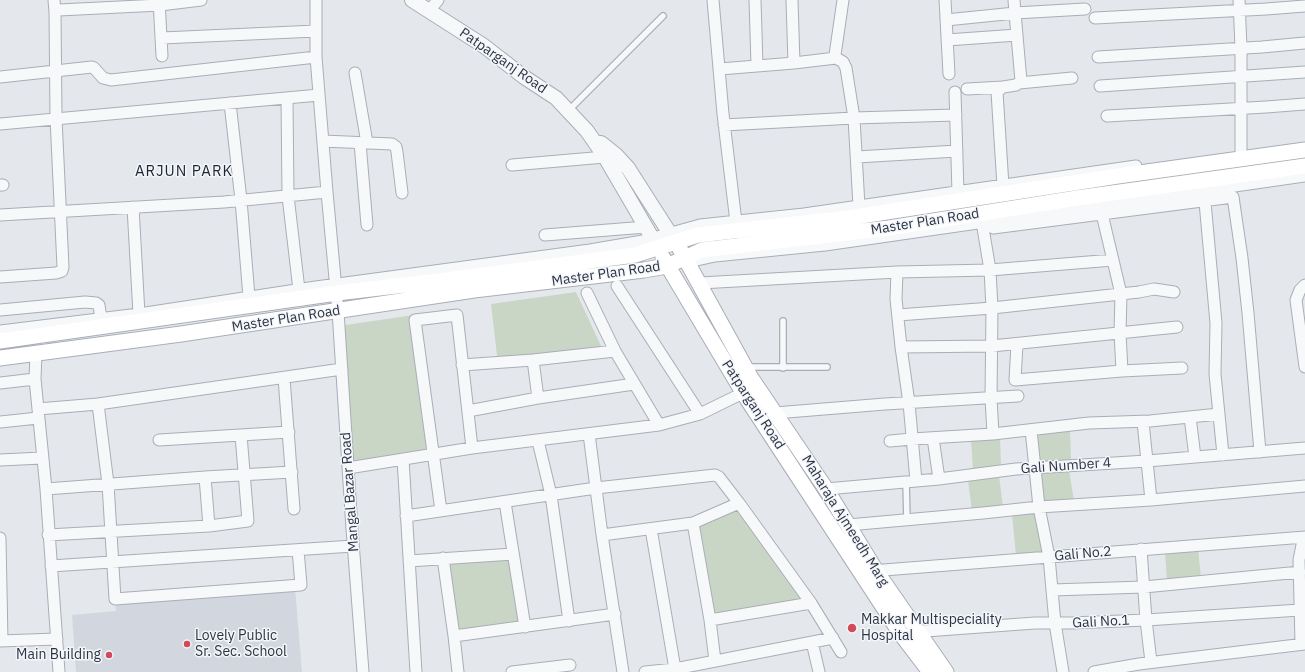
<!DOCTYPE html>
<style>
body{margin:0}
canvas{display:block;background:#e4e7ec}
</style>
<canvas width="1305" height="672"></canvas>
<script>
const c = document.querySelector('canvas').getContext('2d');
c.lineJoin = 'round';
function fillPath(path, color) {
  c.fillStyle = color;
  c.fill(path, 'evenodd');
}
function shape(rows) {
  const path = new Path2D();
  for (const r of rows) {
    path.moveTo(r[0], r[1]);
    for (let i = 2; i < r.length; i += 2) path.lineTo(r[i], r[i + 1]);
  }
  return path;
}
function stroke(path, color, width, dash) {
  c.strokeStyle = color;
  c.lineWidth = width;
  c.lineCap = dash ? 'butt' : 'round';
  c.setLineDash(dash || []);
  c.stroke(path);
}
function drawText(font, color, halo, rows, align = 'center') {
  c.font = font + ' "IBM Plex Sans",sans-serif';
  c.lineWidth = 3;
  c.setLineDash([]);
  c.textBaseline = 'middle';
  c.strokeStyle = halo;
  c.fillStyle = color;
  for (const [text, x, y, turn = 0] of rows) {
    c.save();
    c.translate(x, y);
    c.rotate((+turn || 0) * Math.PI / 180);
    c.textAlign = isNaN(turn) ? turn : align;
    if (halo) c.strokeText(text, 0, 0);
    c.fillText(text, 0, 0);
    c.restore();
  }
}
const built = shape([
 [295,588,302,672,76,672,72,615,116,611,115,601]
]);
const green = shape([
 [576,292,602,348,498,364,491,304],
 [414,315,434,454,348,468,339,326],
 [1070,429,1071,461,1039,463,1038,433],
 [1000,437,1001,467,973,471,971,439],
 [1039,470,1069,470,1074,501,1041,504],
 [999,476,1003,507,972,511,968,480],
 [743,505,805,598,715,614,695,524],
 [1039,513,1042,552,1016,555,1012,515],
 [1198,548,1201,578,1167,581,1165,551],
 [510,558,520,624,457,633,450,562]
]);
const service = shape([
 [568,111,663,16],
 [748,367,827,367],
 [783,368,783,321],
 [906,482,907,520]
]);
const minor = shape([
 [54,0,55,12],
 [159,0,162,56],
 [316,0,316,57,327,192,338,311,352,529,363,672],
 [713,0,723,114,736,222],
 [755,0,757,65],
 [792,0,794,63],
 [843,0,835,55,836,58,843,62,846,68,854,118,859,206],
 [945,0,949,74],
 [1014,0,1015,13,1085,9],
 [1239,0,1241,48,1241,152],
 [429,11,438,0],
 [1095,18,1266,9,1305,6],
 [946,20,1015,13,1021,81,1016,85,1003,87,997,92,1003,186],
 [162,38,316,31],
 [947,40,1017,35],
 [1098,57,1262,47,1305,43],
 [720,69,794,63,836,58],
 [355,73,367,143],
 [0,77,92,67,94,68,103,78,111,80,316,57],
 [1019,83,1072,78],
 [1100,86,1305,72],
 [967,89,1003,87],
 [955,92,958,193],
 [287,98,288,196,299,290],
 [230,103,241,200,249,297],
 [1107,116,1266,107,1305,104],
 [0,124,319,95],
 [724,125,854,118,956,115],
 [323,141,392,144,396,147,397,152,402,193],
 [360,143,367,225],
 [857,157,957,151],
 [512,165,605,157],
 [0,185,3,185],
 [1205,202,1216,323,1215,374,1223,455],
 [133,207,139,314],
 [1102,214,1121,294,1120,333,1122,371],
 [0,215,224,202,327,192],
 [982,222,990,270,992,308,991,398,993,434],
 [993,228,1233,197,1242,258,1248,313,1260,452],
 [545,235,646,227],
 [688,262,715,256,825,245,1305,176],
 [897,272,990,270,1113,260],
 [0,277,56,273,62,271,63,267,56,118,55,12,59,10,160,5,201,0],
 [700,283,897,272,896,299,901,347,909,403,916,481],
 [1305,285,1300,290,1296,300,1305,367],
 [617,286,700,414],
 [587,293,615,351,659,425],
 [0,310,85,302,96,303,99,305,102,326],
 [898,315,992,308,1139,292,1154,289,1174,292],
 [0,331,139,314,316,287,590,250,643,241,700,225,804,214,1136,166],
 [1017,344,1015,380,1122,371,1182,368],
 [901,347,992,346,1177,327],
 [36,353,35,379,46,489,59,672],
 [533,360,538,398],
 [462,365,533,360,615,351],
 [284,378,294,509],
 [0,383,35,379],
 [98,404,108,484,115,599,301,585,298,550],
 [38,409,98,404,342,369],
 [468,411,538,398,634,384],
 [775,413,885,404,1018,396],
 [1190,417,1195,457],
 [0,422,38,418],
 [1143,422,1151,500],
 [1031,430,1039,507,1049,557,1055,623,1063,672],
 [589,434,602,535,623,672],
 [933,438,939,479],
 [159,440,289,432],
 [538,441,551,495,569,621],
 [890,441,912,439,993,434,1089,423,1150,421,1219,414],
 [403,459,416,672],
 [0,460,42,458],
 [348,468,472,448,659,425,700,414,749,390],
 [205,477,209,526],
 [46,489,205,477,292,472],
 [826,489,939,479,1016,469,1147,461,1305,448],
 [505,502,525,627],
 [441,511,415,320,457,315,472,448],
 [406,516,596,488,715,475,719,477,739,503,811,603,841,652],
 [693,523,710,620,715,661],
 [848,525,983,513,1039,507,1151,500,1305,486],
 [651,529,675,669],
 [48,535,209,526,248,521,241,435],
 [602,535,693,523,739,503],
 [0,538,2,641],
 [1141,549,1146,620,1151,662],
 [443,558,454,636,615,614],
 [409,561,513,554],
 [51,566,353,546],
 [871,571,1305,537],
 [1052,590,1144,587,1300,572],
 [710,620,811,603],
 [912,632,1035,623,1071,623,1146,620,1300,610],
 [454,636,458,672],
 [0,641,57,639],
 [812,642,819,672],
 [1301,644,1299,560,1302,545,1305,540],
 [512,672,570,665],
 [645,672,675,669,833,638],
 [1094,672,1139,664,1305,644]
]);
const tertiary = shape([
 [412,0,484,46,524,77,556,98,587,131,605,157,658,248],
 [601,143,616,155,628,168,676,243]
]);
const secondary = shape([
 [680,249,751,378,826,489,876,571,946,672],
 [663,258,744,394,901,634,930,672],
 [0,341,337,293,439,281,635,255,698,235,848,218,1118,176,1305,150],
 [0,358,181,334,474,290,644,270,667,266,702,250,889,228,1077,198,1305,166]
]);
const markers = [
 [852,628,5,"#d1495b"],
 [187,644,4,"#d1495b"],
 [109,655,4,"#d1495b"]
];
const streetNames = [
 ["Patparganj Road",503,61,35],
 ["Master Plan Road",925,222,-9],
 ["Master Plan Road",606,274,-8],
 ["Master Plan Road",286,319,-9],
 ["Patparganj Road",753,405,57],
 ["Gali Number 4",1066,466,-4],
 ["Mangal Bazar Road",350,492,-94],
 ["Maharaja Ajmeedh Marg",845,521,58],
 ["Gali No.2",1083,554,-5],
 ["Gali No.1",1101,622,-3]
];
const poiNames = [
 ["Makkar Multispeciality",861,620],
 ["Hospital",861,636],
 ["Lovely Public",195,636],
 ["Sr. Sec. School",195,652],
 ["Main Building",101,655,"right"]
];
const neighbourhoodNames = [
 ["ARJUN PARK",184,172]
];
fillPath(built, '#d2d6de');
fillPath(green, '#c9d6c5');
stroke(service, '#a9aeb7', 8);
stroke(minor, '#a9aeb7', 13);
stroke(tertiary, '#a9aeb7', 16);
stroke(secondary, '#a9aeb7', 17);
stroke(service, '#f7f8fa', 5.5);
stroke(minor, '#f7f8fa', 11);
stroke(tertiary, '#f7f8fa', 14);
stroke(secondary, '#fff', 15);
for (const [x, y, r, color] of markers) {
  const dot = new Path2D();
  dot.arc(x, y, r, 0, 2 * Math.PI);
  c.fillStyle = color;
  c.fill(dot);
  stroke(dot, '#f4f6f9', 1.5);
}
drawText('14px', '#2b3445', '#f4f6f9', streetNames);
drawText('14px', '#2b3445', '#f4f6f9', poiNames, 'left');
c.letterSpacing = '1px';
drawText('15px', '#1d2536', '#f4f6f9', neighbourhoodNames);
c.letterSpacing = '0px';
</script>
